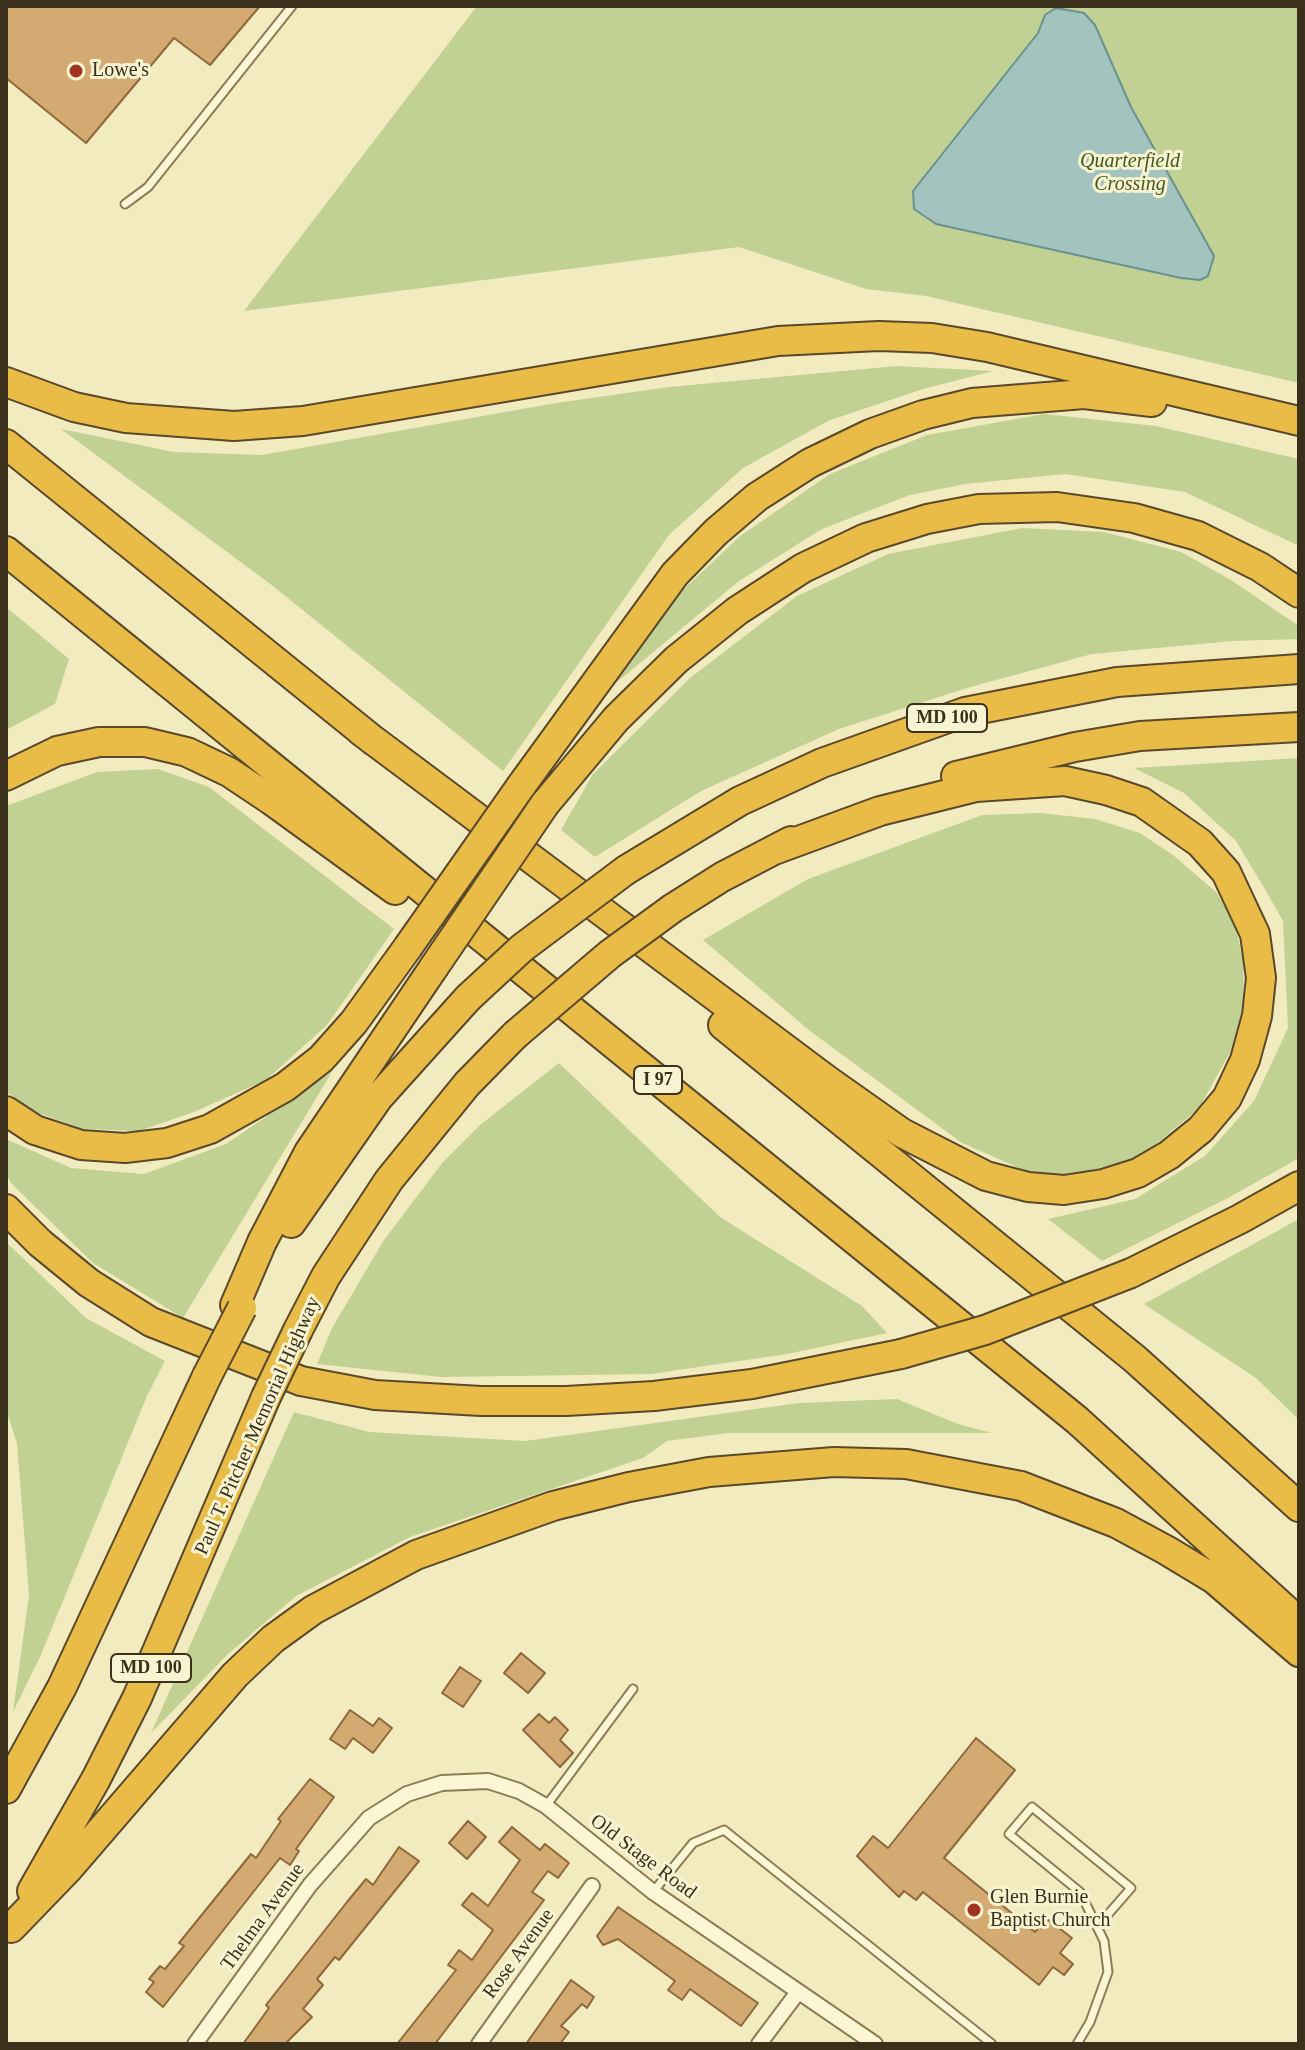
<!DOCTYPE html>
<style>
body{margin:0}
#map{position:relative;width:1305px;height:2050px;overflow:hidden;background:#f2ebc0;font-family:"Times New Roman",serif}
canvas{display:block}
.frame{position:absolute;inset:0;border:8px solid #3b301c;pointer-events:none}
</style>
<div id="map">
<canvas width="1305" height="2050"></canvas>
<div class="frame"></div>
</div>
<script>
const c = document.querySelector('canvas').getContext('2d');
c.lineJoin = 'round';
function fillPath(path, color) {
  c.fillStyle = color;
  c.fill(path, 'evenodd');
}
function shape(rows) {
  const path = new Path2D();
  for (const r of rows) {
    path.moveTo(r[0], r[1]);
    for (let i = 2; i < r.length; i += 2) path.lineTo(r[i], r[i + 1]);
  }
  return path;
}
function stroke(path, color, width, dash) {
  c.strokeStyle = color;
  c.lineWidth = width;
  c.lineCap = dash ? 'butt' : 'round';
  c.setLineDash(dash || []);
  c.stroke(path);
}
function drawText(font, color, halo, rows, align = 'center') {
  c.font = font + ' "Times New Roman",serif';
  c.lineWidth = 6;
  c.setLineDash([]);
  c.textBaseline = 'middle';
  c.strokeStyle = halo;
  c.fillStyle = color;
  for (const [text, x, y, turn = 0] of rows) {
    c.save();
    c.translate(x, y);
    c.rotate((+turn || 0) * Math.PI / 180);
    c.textAlign = isNaN(turn) ? turn : align;
    if (halo) c.strokeText(text, 0, 0);
    c.fillText(text, 0, 0);
    c.restore();
  }
}
const green = shape([
 [477,6,1299,6,1299,383,926,296,866,289,739,247,244,311],
 [897,366,993,371,923,389,828,421,743,468,669,535,503,771,269,583,61,429,174,452,262,455,556,403,669,387],
 [1044,414,1156,426,1299,459,1299,546,1185,492,1065,474,965,484,910,495,822,529,739,581,599,697,666,606,739,537,830,474,927,435],
 [1022,528,1104,532,1181,552,1231,580,1299,626,1299,639,1233,641,1092,654,967,688,839,729,701,791,595,857,561,830,593,774,690,678,797,596,888,554],
 [6,607,69,659,55,704,6,730],
 [1299,758,1299,1158,1228,1198,1102,1261,1048,1219,1135,1199,1205,1156,1254,1101,1288,1028,1283,921,1266,891,1236,841,1184,793,1134,768],
 [158,769,209,787,394,929,327,1025,266,1080,194,1112,139,1131,84,1129,38,1113,6,1092,6,806,97,772],
 [1040,813,1095,819,1140,833,1173,855,1217,893,1235,924,1243,961,1244,997,1238,1038,1199,1108,1142,1156,1078,1174,1035,1175,962,1143,810,1031,703,940,808,879,982,815],
 [559,1063,720,1217,862,1306,887,1333,787,1354,651,1374,441,1377,317,1364,332,1328,384,1240,443,1162,480,1125],
 [332,1072,183,1318,93,1263,11,1183,6,1174,6,1139,71,1168,144,1174,226,1144],
 [1299,1219,1299,1420,1256,1378,1144,1304],
 [6,1242,86,1318,165,1361,147,1396,40,1657,13,1712,29,1595,17,1444,6,1409],
 [897,1399,958,1424,992,1433,728,1433,667,1441,643,1458,410,1537,296,1596,228,1654,151,1733,294,1412,369,1432,525,1441,799,1403]
]);
const water = shape([
 [1056,8,1084,13,1095,25,1131,107,1214,256,1208,276,1200,280,1181,278,936,224,914,209,913,191,1038,33,1045,15,1056,8]
]);
const building = shape([
 [6,6,260,6,210,65,174,38,86,143,6,78,6,6],
 [521,1653,545,1673,528,1693,504,1673,521,1653],
 [460,1667,481,1681,463,1707,442,1693,460,1667],
 [350,1710,373,1726,379,1718,392,1728,373,1753,353,1738,345,1749,330,1739,350,1710],
 [539,1714,549,1723,555,1717,568,1730,560,1740,573,1753,560,1767,523,1730,539,1714],
 [976,1738,1015,1770,944,1858,1035,1932,1046,1918,1072,1938,1060,1953,1073,1964,1064,1975,1053,1967,1039,1985,923,1892,916,1900,904,1891,899,1897,857,1856,873,1836,888,1848,976,1738],
 [310,1779,334,1797,296,1849,299,1851,290,1865,280,1858,163,2007,146,1992,154,1982,149,1979,160,1966,165,1969,184,1946,179,1943,251,1854,256,1858,281,1821,278,1819,310,1779],
 [468,1821,486,1837,467,1859,449,1843,468,1821],
 [512,1827,540,1850,545,1844,569,1863,558,1878,548,1871,532,1892,544,1900,435,2044,397,2044,456,1970,448,1965,459,1950,472,1960,493,1930,462,1905,472,1893,488,1906,520,1860,499,1842,512,1827],
 [399,1847,419,1861,339,1960,335,1957,317,1979,323,1985,303,2009,312,2017,285,2044,243,2044,269,2008,266,2005,347,1902,366,1879,373,1885,399,1847],
 [618,1907,758,2003,741,2026,690,1989,682,2000,668,1990,675,1981,618,1939,603,1945,597,1936,618,1907],
 [571,1980,594,1997,587,2008,582,2004,561,2026,569,2032,560,2044,526,2044,571,1980]
]);
const service = shape([
 [125,204,148,187,292,6],
 [546,1806,633,1689],
 [653,1892,693,1843,724,1830,992,2044],
 [1077,2044,1090,2022,1108,1972,1104,1941,1080,1892,1009,1834,1032,1807,1131,1888,1097,1927]
]);
const minor = shape([
 [195,2044,310,1885,369,1818,407,1794,442,1783,488,1781,519,1791,546,1806,653,1892,875,2044],
 [479,2044,592,1886],
 [759,2044,798,1992]
]);
const motorway = shape([
 [6,382,74,407,126,418,234,426,303,421,778,341,879,336,932,338,987,347,1299,421],
 [6,444,374,741],
 [6,551,1077,1420,1299,1622],
 [361,731,827,1080,902,1133,986,1176,1028,1187,1064,1190,1103,1184,1138,1173,1169,1155,1201,1129,1227,1098,1245,1060,1257,1016,1261,978,1255,934,1226,872,1200,843,1142,802,1106,790,1065,781,976,787,880,811,774,850],
 [6,776,57,751,99,742,145,742,187,752,229,772,271,800,395,890],
 [956,776,1075,747,1140,736,1299,727],
 [521,786,675,574,716,532,757,497,810,463,870,434,923,415,972,403,1084,394,1152,402],
 [545,804,616,719,676,660,737,611,803,568,866,538,927,519,979,509,1057,507,1134,518,1198,536,1260,567,1299,593],
 [626,870,740,801,822,763,965,712,1117,682,1299,669],
 [673,908,722,877,791,841],
 [723,1025,1135,1359,1299,1507],
 [6,1111,35,1130,81,1145,125,1148,167,1143,210,1129,285,1087,321,1059,354,1022,408,947],
 [6,1209,40,1243,89,1283,151,1322,301,1381,375,1395,481,1401,566,1401,654,1396,752,1384,901,1354],
 [291,1223,378,1098,468,998],
 [1131,1273,1240,1219,1299,1186],
 [235,1305,262,1242,309,1152,434,967],
 [298,1330,326,1276,389,1180,467,1084,515,1035],
 [6,1789,62,1687,207,1376],
 [32,1891,96,1779,137,1698,266,1397],
 [11,1928,67,1870,235,1675,273,1639,313,1610,416,1555,553,1506,629,1487,709,1472,834,1462,906,1464,1021,1486,1116,1523,1166,1550,1214,1579,1299,1652]
]);
const motorwayBridge = shape([
 [408,947,521,786],
 [434,967,545,804],
 [468,998,522,948,626,870],
 [515,1035,610,954,673,908],
 [901,1354,985,1330,1131,1273],
 [207,1376,242,1308],
 [266,1397,298,1330]
]);
const markers = [
 [76,71,8,"#a13420"],
 [974,1910,8,"#a13420"]
];
const shields = [
 [947,718,80],
 [658,1080,48],
 [151,1668,80]
];
const shieldNames = [
 ["MD 100",947,718],
 ["I 97",658,1080],
 ["MD 100",151,1668]
];
const poiNames = [
 ["Lowe's",92,71],
 ["Glen Burnie",990,1898],
 ["Baptist Church",990,1921]
];
const parkNames = [
 ["Quarterfield",1130,162],
 ["Crossing",1130,185]
];
const streetNames = [
 ["Paul T. Pitcher Memorial Highway",258,1426,-66],
 ["Old Stage Road",643,1857,37],
 ["Thelma Avenue",263,1917,-54],
 ["Rose Avenue",519,1954,-54]
];
fillPath(green, '#c0d193');
fillPath(water, '#a3c3bf');
stroke(water, '#69928f', 2);
fillPath(building, '#d3aa72');
stroke(building, '#8e683a', 2);
stroke(service, '#8c7c56', 11);
stroke(minor, '#8c7c56', 18);
stroke(motorway, '#5a482b', 32);
stroke(service, '#fcf6d4', 7);
stroke(minor, '#fcf6d4', 14);
stroke(motorway, '#e9bc48', 28);
stroke(motorwayBridge, '#5a482b', 32, []);
stroke(motorwayBridge, '#e9bc48', 28);
for (const [x, y, r, color] of markers) {
  const dot = new Path2D();
  dot.arc(x, y, r, 0, 2 * Math.PI);
  c.fillStyle = color;
  c.fill(dot);
  stroke(dot, '#f8f3d0', 3);
}
for (const [x, y, w] of shields) {
  const box = new Path2D();
  box.roundRect(x - w / 2, y - 14, w, 28, 6);
  c.fillStyle = '#f8f3d0';
  c.fill(box);
  stroke(box, '#3b301c', 2);
}
drawText('bold 18px', '#3b301c', null, shieldNames);
drawText('20px', '#3b301c', '#f8f3d0', poiNames, 'left');
drawText('italic 20px', '#425920', '#f8f3d0', parkNames);
drawText('20px', '#3b301c', '#f8f3d0', streetNames);
</script>
